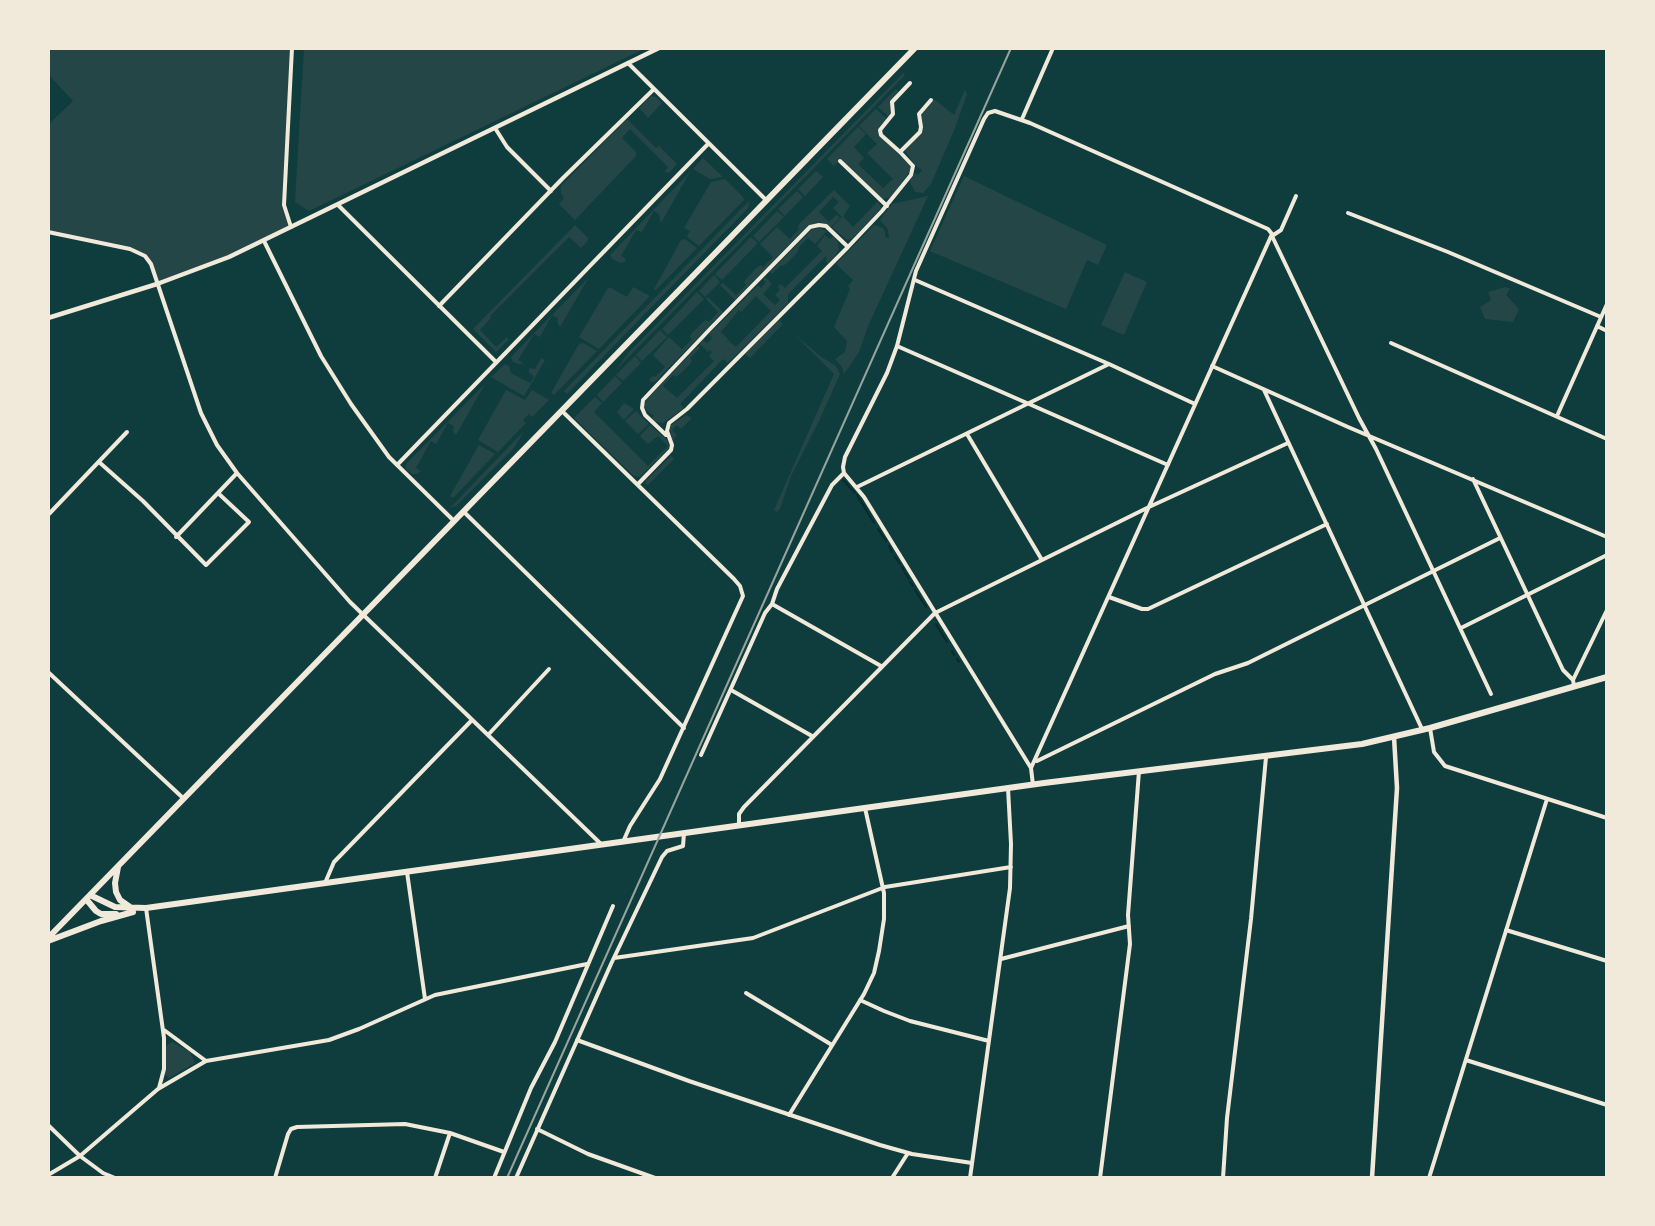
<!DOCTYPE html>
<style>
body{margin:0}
#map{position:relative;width:1655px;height:1226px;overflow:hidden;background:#0f3d3e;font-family:Raleway,sans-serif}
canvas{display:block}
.frame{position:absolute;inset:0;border:50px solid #f1e9da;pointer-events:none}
</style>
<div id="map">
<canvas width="1655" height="1226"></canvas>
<div class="frame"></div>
</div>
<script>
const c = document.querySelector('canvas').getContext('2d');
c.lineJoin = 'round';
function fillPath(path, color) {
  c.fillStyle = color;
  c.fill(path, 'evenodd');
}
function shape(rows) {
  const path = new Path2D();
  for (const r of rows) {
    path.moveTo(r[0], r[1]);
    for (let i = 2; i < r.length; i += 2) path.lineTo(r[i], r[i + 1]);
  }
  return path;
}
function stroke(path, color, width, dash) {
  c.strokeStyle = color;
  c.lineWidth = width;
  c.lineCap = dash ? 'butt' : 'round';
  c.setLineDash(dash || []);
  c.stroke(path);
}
const green = shape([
 [48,48,292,48,284,205,291,227,264,241,157,284,151,264,145,256,130,249,48,232,48,125,73,101,48,74],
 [304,48,646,48,309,211,295,202],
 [903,73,905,75,615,371,629,352],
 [896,89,899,92,890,103,891,113,889,117,878,107],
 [965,90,967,94,955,128,931,184,923,193,915,192,910,182,915,173,918,175,922,170,915,165,905,151,922,131,921,113,934,99,954,115],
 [651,96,656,97,662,103,648,118,639,108],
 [876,109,887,119,879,127,879,135,909,165,911,170,891,197,885,199,881,198,841,159,834,166,827,159,858,127,866,134,854,147,864,158,858,164,883,188,893,179,867,153,877,144,859,126],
 [627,119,656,148,659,146,677,164,669,173,666,172,665,171,668,167,630,129,622,138,636,152,636,156,575,220,559,204,564,198,561,193,561,186],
 [703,158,723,177,710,179,693,169],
 [816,171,823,177,805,196,798,189],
 [690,172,661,223,659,214,654,211,642,232,636,230,621,256,626,259,625,261,621,263,612,259,610,255],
 [964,176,1107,245,1098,265,1087,260,1066,309,930,251],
 [725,179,743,197,744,200,699,246,687,237,690,231,684,228,711,182],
 [834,190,850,206,843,216,853,227,878,201,881,208,853,238,847,240,832,227,842,217,833,208,839,202,833,197,819,212,829,222,836,215,840,218,831,227,820,222,807,226,735,300,720,285,723,283,736,295,746,285,744,282,747,278,756,268,761,265,763,267,773,257,760,244,777,227,790,239,799,229,798,227,800,223],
 [797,191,803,197,785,216,778,209],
 [928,196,869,324,859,352,844,374,842,367,835,359,845,352,847,341,834,327,850,289,848,286,853,280,836,264,874,225,883,228,885,232,885,237,889,238,888,229,880,220,892,204],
 [750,200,748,208,567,394,564,391],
 [777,211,784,217,759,242,753,236],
 [575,225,588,238,587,242,581,248,569,237,490,316,491,318,480,330,496,347,507,337,509,339,496,352,473,329],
 [818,228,827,231,815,244,808,238,798,248,799,249,796,254,787,263,783,266,781,265,772,274,770,272,811,230],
 [825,235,830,239,833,236,838,242,839,249,835,256,827,264,826,256,788,294,788,303,728,363,723,359,680,404,684,408,663,423,655,422,652,418,654,416,645,409,645,404,648,398,698,346,700,348,690,358,692,360,690,364,680,374,676,377,673,375,663,386,677,398,714,361,709,356,712,352,710,350,708,352,700,344,703,340,707,343,712,338,709,334,758,285,761,288,766,282,763,279,765,277,772,284,763,294,775,305,780,300,775,295,780,290,778,287,780,284,785,288,822,251,817,246],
 [756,296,771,311,736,347,728,340,725,343,728,339,721,332,739,310,741,312],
 [751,237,758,243,722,280,715,274],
 [685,239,697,248,656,290,654,289,663,273,681,240],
 [1125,272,1147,282,1124,335,1101,325],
 [714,275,720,282,705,297,699,291],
 [589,277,560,327,557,322,558,318,552,315,540,337,534,334,518,360,524,363,519,364,513,362,511,357],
 [633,287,650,296,599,349,579,337,608,288,611,288,627,297],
 [1505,287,1510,289,1506,295,1519,309,1513,322,1485,319,1480,307,1491,300,1488,292],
 [697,292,704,299,668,335,662,329],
 [708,297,723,312,655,382,651,382,649,380,653,376,655,377,665,367,653,355,669,337,682,349,692,339,690,337,691,334,703,322,706,320,709,322,718,312,706,299],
 [779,320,783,324,750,358,745,354],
 [660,330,667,337,642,361,636,355],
 [794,334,820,356,836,366,840,374,820,419,791,476,780,509,777,512,774,510,834,374],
 [583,343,597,351,554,395,551,393,579,344],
 [635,356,641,363,623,381,616,375],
 [541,358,545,360,524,396,491,377,505,364,509,366,511,373,530,383,534,377,529,372,529,368,535,369],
 [615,376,622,383,603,402,597,395],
 [485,384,456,435,453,432,454,426,448,423,436,444,431,441,416,468,421,471,417,474,412,474,406,469,406,464],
 [506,390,525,400,532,390,549,400,532,417,529,414,523,420,526,423,498,452,478,440],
 [595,397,602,403,594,412,648,466,668,446,658,436,648,444,640,436,650,425,667,440,669,446,668,449,640,477,634,476,574,418],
 [624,403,634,409,624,420,617,412],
 [636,411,649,424,638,434,625,421],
 [686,415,692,418,681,429,677,425,672,430,677,435,673,440,670,430,671,425],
 [524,431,514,448,456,506,450,508],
 [479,445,495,454,453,498,450,496],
 [671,456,674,459,648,485,645,483,647,480],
 [172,1042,190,1052,195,1063,169,1078,165,1074,166,1046]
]);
const stream = shape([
 [843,480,855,493],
 [857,495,874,523],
 [878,529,886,541],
 [889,546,892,552],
 [895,557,900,564],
 [902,567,904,571],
 [905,573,909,579],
 [910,582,913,586],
 [915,590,926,607],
 [936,624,947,642],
 [952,651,954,655],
 [957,659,959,662]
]);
const minor = shape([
 [628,63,766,200],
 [1022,119,1053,48],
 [495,128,507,147,551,191],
 [900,152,881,135,880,130,893,114,892,102,910,83],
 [840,161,887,206],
 [1296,196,1281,230,1272,236,1359,418,1376,449,1491,694],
 [338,205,496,362],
 [1348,213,1448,252,1601,317],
 [291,227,284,205,292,48],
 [48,232,130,249,145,256,151,264,201,413,217,445,237,473,350,602,601,844],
 [264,241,321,356,351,404,389,457,454,521],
 [915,280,1109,364,1195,404],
 [439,306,563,178,654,89],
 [1597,326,1607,331],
 [1391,343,1607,439],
 [897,346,1168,465],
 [1212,366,1348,427,1607,537],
 [1264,390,1422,729],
 [562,411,734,579,740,586,743,596,660,779,630,826,623,842],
 [1557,416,1607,304],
 [967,434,1042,560],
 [666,435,645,415,642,408,643,400,710,329,810,227,819,225,826,226,848,247],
 [99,462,143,501,206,565,249,522,218,493],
 [397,465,708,144],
 [1473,479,1563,670,1573,680],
 [638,484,671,450,672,445,667,431,669,423,687,409,848,247,882,211,911,175,913,166,900,152,920,132,921,127,919,114,931,100],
 [857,487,1109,364],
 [464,512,684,728],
 [48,515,127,432],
 [176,537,237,473],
 [1109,597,1142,609,1148,609,1327,524],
 [772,604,881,666],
 [1461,628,1607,555],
 [48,672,183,798],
 [1574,686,1573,680,1607,610],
 [731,690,812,736],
 [1430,728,1434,752,1445,766,1607,818],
 [488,735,549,669],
 [701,755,765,613,772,604,777,589,832,485,844,473],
 [1037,761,1215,674,1248,663,1500,538],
 [1031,768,864,497,844,473,843,467,845,457,887,373,897,346,916,271,984,119,988,113,995,111,1030,123,1268,229,1272,234,1031,768,1033,785],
 [739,825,739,814,744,807,935,613,1149,507,1288,443],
 [407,872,425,999],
 [325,883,334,862,472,720],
 [146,908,164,1038,164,1069,159,1088],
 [1506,930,1607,961],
 [614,958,753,938,885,887,1011,867],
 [1001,959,1129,926],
 [746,993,832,1045],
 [860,1000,884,1011,910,1021,989,1041],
 [164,1030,206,1061],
 [577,1040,689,1081,880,1145,912,1154,972,1163],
 [1466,1060,1607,1105],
 [789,1115,864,994,874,973,879,951,884,919,884,893,865,808],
 [48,1125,80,1156,103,1173,115,1178],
 [537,1129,588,1154,655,1178],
 [48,1175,80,1156,158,1089,206,1061,329,1040,359,1029,435,995,587,964],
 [275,1178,288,1134,291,1129,297,1127,405,1124,450,1133,504,1152],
 [435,1178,450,1133],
 [494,1178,531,1088,555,1042,613,906],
 [516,1178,611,964,662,857,667,851,683,846,684,833],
 [892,1178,908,1153],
 [970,1178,1010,888,1011,844,1008,788],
 [1100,1178,1130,944,1128,915,1139,771],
 [1223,1178,1227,1118,1251,919,1266,757],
 [1288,1178,1290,1178],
 [1429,1178,1547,799]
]);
const tertiary = shape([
 [48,318,157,284,229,257,659,48],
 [1372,1178,1397,788,1394,737]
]);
const primary = shape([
 [118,867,115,883,116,892,120,900,130,907],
 [90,895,115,907,146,908,1044,783,1362,744,1430,728,1607,677],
 [86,899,96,911,101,914,116,914],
 [48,938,915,48],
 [48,941,101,921,133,912]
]);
const rail = shape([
 [507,1178,1011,48]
]);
fillPath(green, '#244646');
stroke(stream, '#0a2a2b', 2);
stroke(minor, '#f1e9da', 4);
stroke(tertiary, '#f1e9da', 4.5);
stroke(primary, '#f1e9da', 6);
stroke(rail, '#97a49c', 2);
</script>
